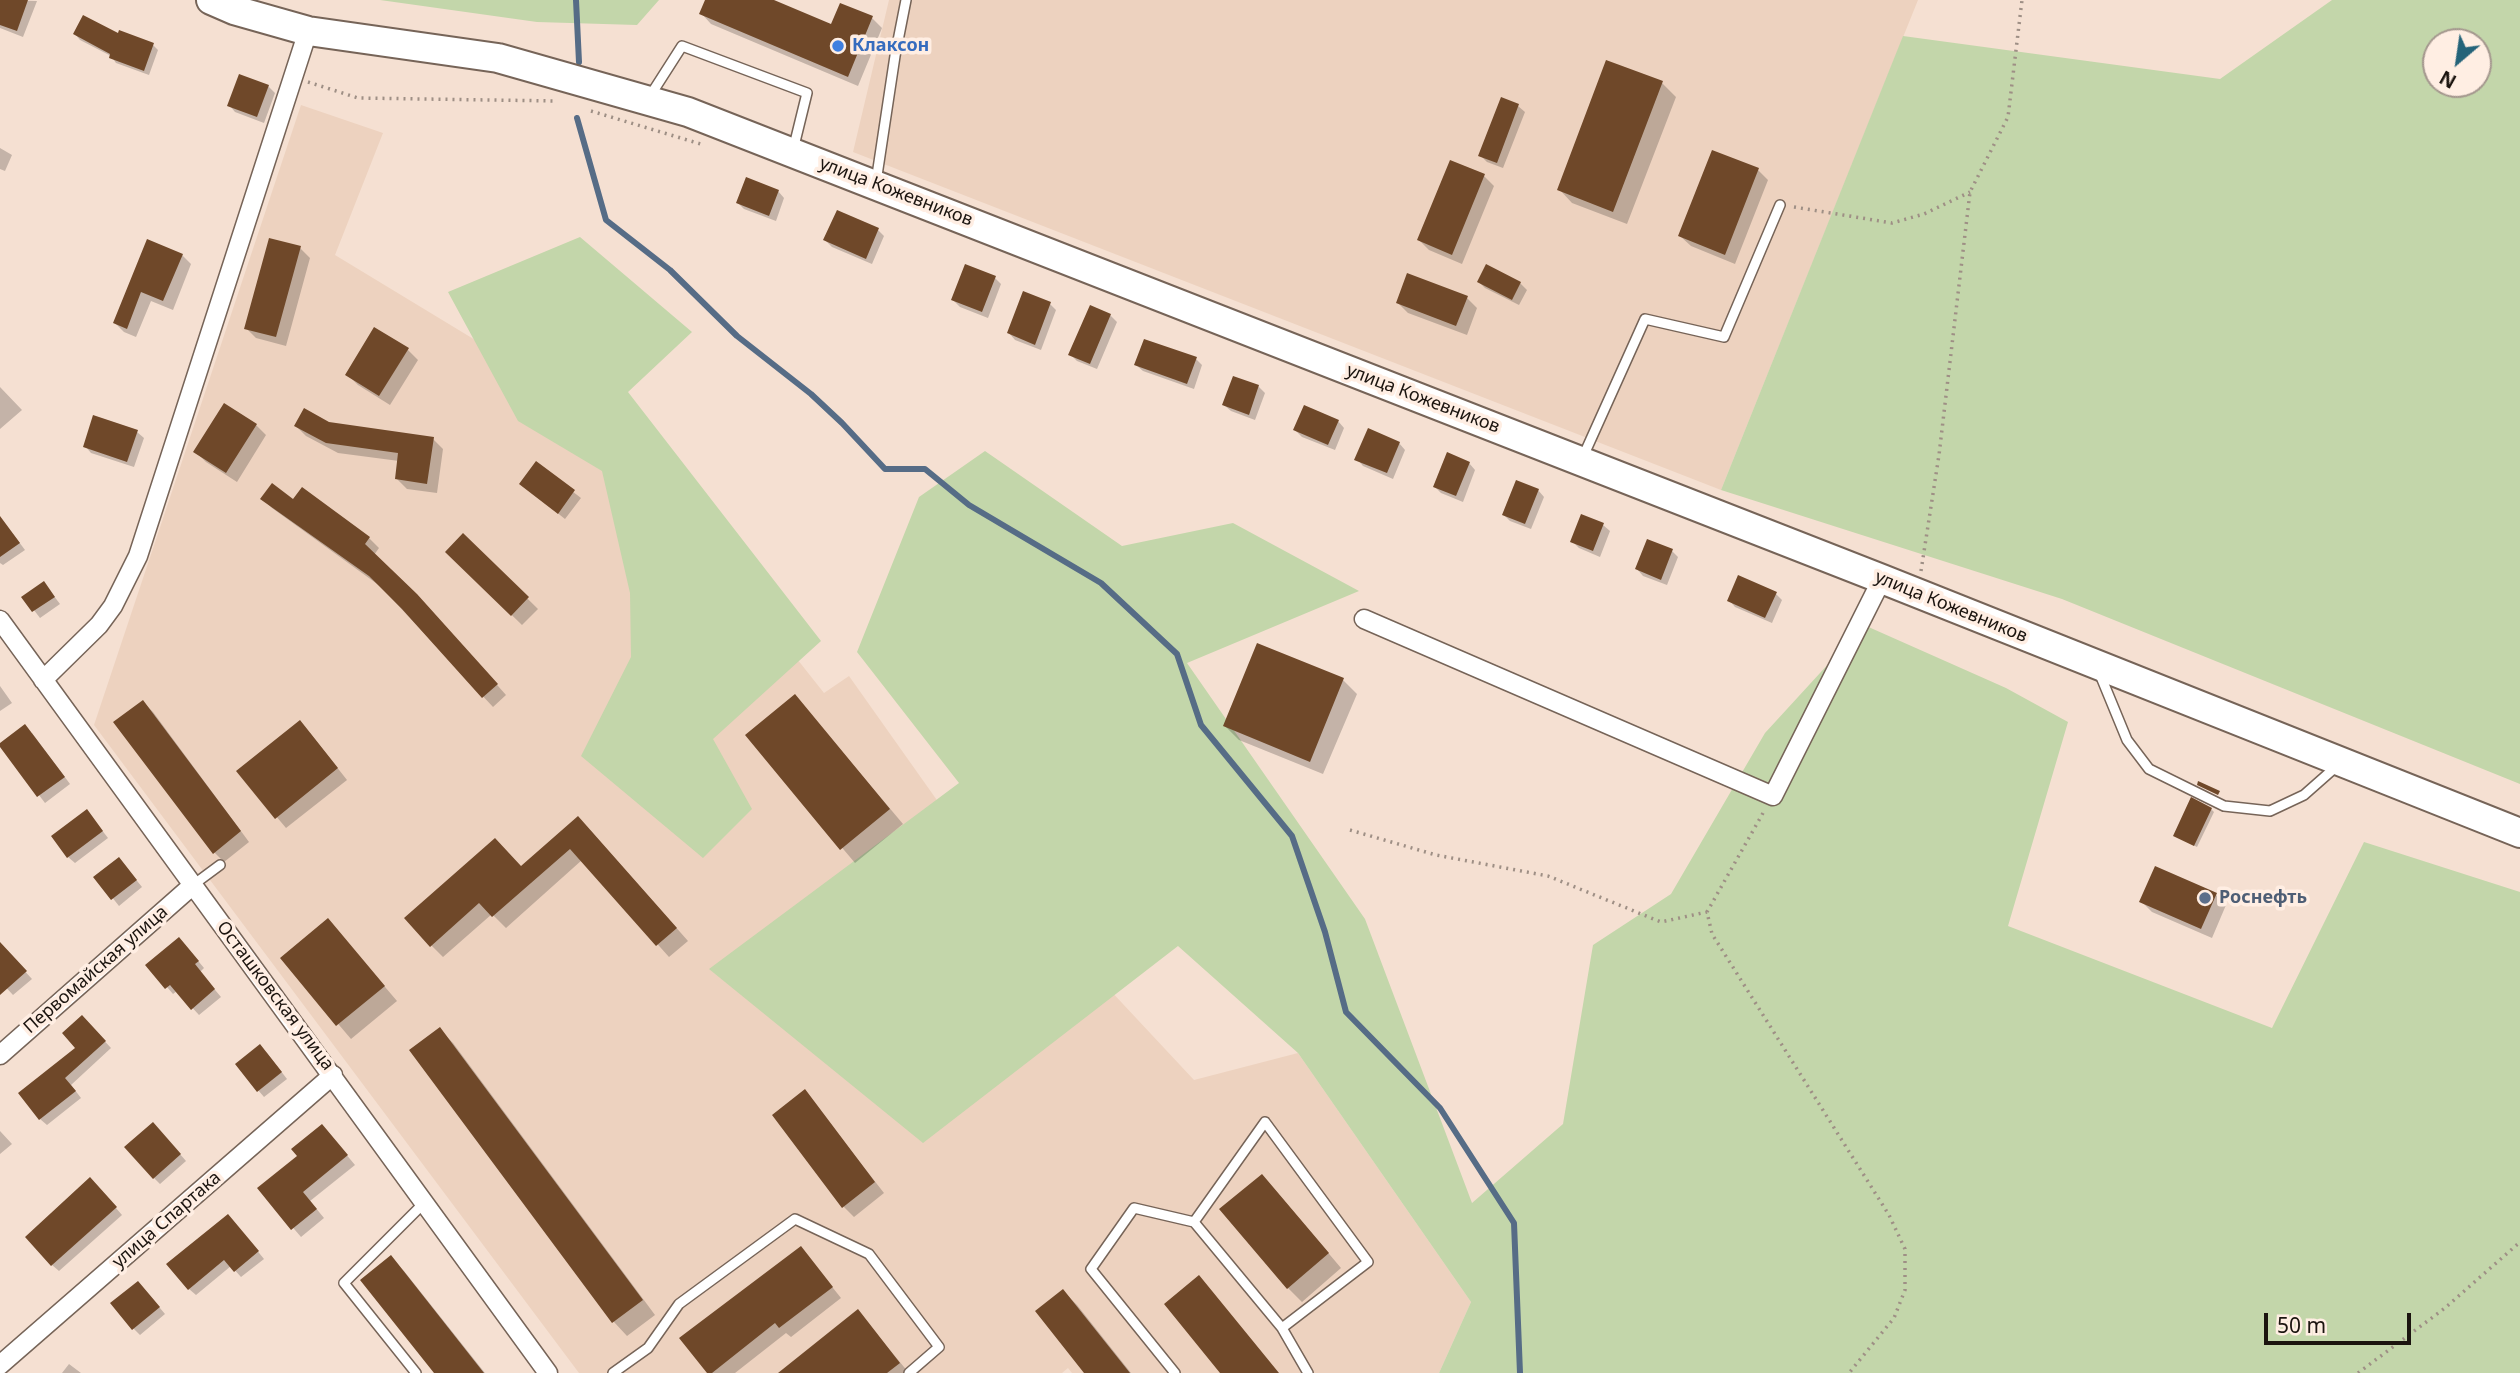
<!DOCTYPE html>
<meta charset="utf-8">
<style>
body{margin:0}
#map{position:relative;width:2520px;height:1373px;overflow:hidden;background:#f5e0d2;font-family:"Noto Sans",sans-serif}
canvas{display:block}
.north{position:absolute;left:2422px;top:28px;width:70px;height:70px;box-sizing:border-box;background:#ffeee3;border:2px solid #a4978e;border-radius:50%;rotate:209deg;font-size:19px;font-weight:700;line-height:28px;text-align:center;color:#1b140f}
.north::after{content:'';display:block;margin:auto;width:24px;height:32px;background:#246379;clip-path:polygon(50% 0,100% 100%,50% 72%,0 100%)}
.scale{position:absolute;left:2264px;top:1313px;width:147px;height:32px;box-sizing:border-box;border:4px solid #1b140f;border-top:0;padding-left:9px;font-size:21px;line-height:24px;white-space:nowrap;color:#1b140f;-webkit-text-stroke:5px #ffeee3;paint-order:stroke}
</style>
<div id="map">
<canvas width="2520" height="1373"></canvas>
<div class="north">N</div>
<div class="scale">50 m</div>
</div>
<script>
const c = document.querySelector('canvas').getContext('2d');
c.lineJoin = 'round';
function fillPath(path, color) {
  c.fillStyle = color;
  c.fill(path, 'evenodd');
}
function shape(rows) {
  const path = new Path2D();
  for (const r of rows) {
    path.moveTo(r[0], r[1]);
    for (let i = 2; i < r.length; i += 2) path.lineTo(r[i], r[i + 1]);
  }
  return path;
}
function stroke(path, color, width, dash) {
  c.strokeStyle = color;
  c.lineWidth = width;
  c.lineCap = dash ? 'butt' : 'round';
  c.setLineDash(dash || []);
  c.stroke(path);
}
function drawText(font, color, halo, rows, align = 'center') {
  c.font = font + ' "Noto Sans",sans-serif';
  c.lineWidth = 7;
  c.setLineDash([]);
  c.textBaseline = 'middle';
  c.strokeStyle = halo;
  c.fillStyle = color;
  for (const [text, x, y, turn = 0] of rows) {
    c.save();
    c.translate(x, y);
    c.rotate((+turn || 0) * Math.PI / 180);
    c.textAlign = isNaN(turn) ? turn : align;
    if (halo) c.strokeText(text, 0, 0);
    c.fillText(text, 0, 0);
    c.restore();
  }
}
const built = shape([
 [889,0,1918,0,1721,490,853,152],
 [301,105,383,133,335,255,528,372,577,381,824,693,849,676,951,820,1194,1080,1298,1053,1471,1302,1439,1373,1072,1373,1068,1368,1062,1373,579,1373,94,725]
]);
const green = shape([
 [380,0,659,0,637,25,537,22],
 [2332,0,2520,0,2520,784,2062,599,1721,490,1903,36,2220,79],
 [2436,42,2478,42,2478,84,2436,84],
 [580,237,692,332,628,392,821,641,713,739,752,809,703,858,581,756,631,657,630,593,602,471,518,421,448,292],
 [985,451,1122,546,1233,523,1359,591,1187,663,1365,919,1472,1203,1563,1124,1593,945,1671,894,1765,733,1864,625,2006,688,2068,722,2008,926,2272,1028,2364,842,2520,892,2520,1373,1439,1373,1471,1302,1298,1053,1178,946,923,1143,709,969,959,783,857,652,919,497]
]);
const shadow = shape([
 [0,0,37,1,23,37,0,28],
 [707,0,770,0,832,27,872,18,882,28,858,86,711,24,701,13],
 [75,34,119,36,153,45,158,50,149,75,116,63,111,56,80,40],
 [1662,83,1676,97,1627,224,1572,203,1559,189],
 [268,86,275,93,264,123,235,112,229,105],
 [1518,106,1525,112,1503,168,1487,162,1480,155],
 [0,148,12,155,5,171,0,169],
 [1758,170,1768,180,1735,264,1691,246,1680,236],
 [1484,176,1494,186,1462,264,1429,250,1419,240],
 [778,191,784,198,776,221,744,209,738,203],
 [878,230,884,236,872,264,832,247,825,240],
 [148,241,182,255,191,264,173,310,151,301,136,337,124,332,115,323],
 [300,248,310,258,286,346,256,338,246,328],
 [1487,266,1520,283,1527,290,1519,305,1485,288,1479,282],
 [995,278,1001,284,988,318,960,307,953,300],
 [1467,298,1477,308,1467,335,1408,313,1398,303],
 [1050,304,1056,310,1041,350,1015,340,1009,333],
 [1110,315,1117,322,1097,369,1077,361,1070,354],
 [407,349,418,360,390,405,358,385,348,375],
 [1196,359,1202,365,1194,389,1143,371,1136,365],
 [1258,386,1265,393,1255,420,1231,411,1224,405],
 [0,387,22,410,0,429],
 [1338,421,1344,428,1335,450,1302,437,1295,430],
 [329,424,433,439,443,449,437,493,407,489,396,478,399,461,338,453,306,436,296,426],
 [256,425,266,435,237,482,206,462,196,452],
 [137,432,144,438,134,467,91,453,85,446],
 [1399,443,1405,450,1393,479,1363,466,1357,459],
 [1469,463,1475,470,1463,502,1441,493,1435,487],
 [537,464,581,498,565,519,521,484],
 [302,490,369,538,379,548,374,555,427,606,506,695,493,707,380,586,272,508,263,499,294,501],
 [1538,490,1544,497,1531,529,1510,521,1504,515],
 [1582,516,1603,525,1610,531,1600,557,1579,548,1572,541],
 [0,533,13,534,25,550,3,565,0,563],
 [463,535,538,609,522,625,447,552],
 [1672,551,1678,557,1667,585,1643,576,1637,569],
 [44,583,60,604,40,618,24,597],
 [1776,594,1782,600,1772,623,1735,607,1729,600],
 [1343,680,1357,694,1323,774,1239,740,1225,726],
 [0,686,12,703,0,711],
 [795,696,903,824,855,863,747,735],
 [143,702,153,712,249,842,224,862,214,852],
 [32,733,70,784,45,803,1,745],
 [310,733,347,780,286,828,238,771],
 [2211,809,2214,812,2197,847,2175,836],
 [87,811,108,838,75,863,68,857],
 [590,830,688,941,669,957,582,860,506,928,492,914,443,957,431,945,495,840,521,868],
 [125,866,142,887,119,906,96,877],
 [2216,895,2226,905,2212,938,2152,912,2142,902],
 [328,920,397,1001,351,1039,282,958],
 [185,945,204,968,200,972,221,997,199,1015,177,991,173,994,148,965],
 [0,950,9,954,32,979,13,995,0,981],
 [82,1017,111,1048,71,1085,81,1098,47,1125,40,1119,78,1049],
 [439,1029,453,1043,655,1315,627,1336,614,1322],
 [267,1053,287,1079,264,1097,258,1090],
 [805,1092,884,1193,854,1217,844,1207],
 [159,1130,186,1161,160,1184,154,1178],
 [0,1131,12,1144,0,1154],
 [330,1135,355,1165,310,1201,324,1218,301,1237,259,1188],
 [97,1186,122,1215,59,1271,52,1265],
 [1275,1190,1341,1268,1302,1302,1288,1288],
 [234,1222,264,1259,241,1277,231,1266,196,1295,189,1289],
 [801,1248,841,1298,791,1337,786,1333,735,1373,709,1373],
 [390,1258,404,1271,485,1373,436,1373],
 [144,1289,165,1314,140,1335,133,1328],
 [1063,1291,1077,1305,1131,1373,1087,1373],
 [858,1312,909,1373,783,1373],
 [69,1364,81,1373,62,1373]
]);
const stream = shape([
 [576,0,579,62],
 [577,118,606,220,670,270,737,336,811,394,842,423,885,469,925,469,969,505,1101,583,1177,654,1201,725,1292,836,1325,932,1346,1012,1440,1108,1514,1223,1520,1373]
]);
const building = shape([
 [0,0,28,0,17,31,0,25],
 [705,0,774,0,831,24,840,3,873,16,848,77,699,14],
 [83,15,118,33,119,30,154,43,144,71,109,58,110,54,73,34],
 [1606,60,1663,81,1613,212,1557,190],
 [239,74,269,85,257,117,227,106],
 [1501,97,1519,104,1497,163,1478,156],
 [1712,150,1759,168,1725,255,1678,236],
 [1450,160,1485,174,1452,255,1417,240],
 [746,177,779,190,769,216,736,203],
 [837,210,879,228,866,259,823,240],
 [269,238,301,246,276,337,244,329],
 [147,239,183,254,163,301,141,292,127,329,113,323],
 [965,264,996,276,982,312,951,300],
 [1486,264,1521,282,1512,300,1477,282],
 [1407,273,1468,296,1456,326,1396,303],
 [1023,291,1051,302,1035,345,1007,333],
 [1090,305,1111,314,1090,364,1068,355],
 [374,327,409,348,379,396,345,375],
 [1144,339,1197,357,1187,384,1134,365],
 [1233,376,1259,385,1249,415,1222,405],
 [224,403,257,424,226,473,193,452],
 [1304,405,1339,420,1328,445,1293,430],
 [304,408,329,422,434,437,427,484,395,479,398,453,326,443,294,426],
 [93,415,138,430,127,462,83,447],
 [1368,428,1400,442,1387,473,1354,460],
 [1447,452,1470,462,1456,496,1433,487],
 [536,461,575,490,558,514,519,484],
 [1516,480,1539,489,1525,524,1502,515],
 [272,483,293,499,302,487,370,537,365,544,417,594,498,684,482,698,402,609,369,576,260,499],
 [1581,514,1604,523,1593,551,1570,542],
 [0,516,20,543,0,557],
 [463,533,529,597,511,616,445,552],
 [1647,539,1673,549,1661,580,1635,569],
 [1738,575,1777,592,1765,618,1727,601],
 [44,581,55,597,32,612,21,597],
 [1257,643,1344,678,1310,762,1223,726],
 [795,694,890,809,840,850,745,735],
 [143,700,241,831,213,854,113,722],
 [300,720,338,768,275,819,236,771],
 [25,724,65,777,37,797,0,747,0,743],
 [2198,781,2220,791,2218,795,2197,785],
 [2191,797,2212,808,2194,846,2173,836],
 [87,809,103,831,67,858,51,836],
 [578,816,677,928,656,946,570,849,492,917,479,903,430,947,404,918,495,838,521,866],
 [119,857,137,880,111,900,93,877],
 [2155,866,2217,893,2201,929,2139,902],
 [328,918,385,986,336,1026,280,958],
 [179,937,199,961,195,964,215,989,191,1010,170,985,165,989,145,965],
 [0,942,27,971,0,995],
 [82,1015,106,1041,65,1078,76,1091,39,1120,18,1093,75,1048,62,1033],
 [440,1027,643,1300,612,1323,409,1050],
 [260,1044,282,1072,257,1092,235,1064],
 [805,1089,875,1182,842,1208,772,1115],
 [153,1122,181,1154,153,1179,124,1147],
 [322,1124,348,1155,303,1192,317,1209,291,1230,257,1188,297,1156,291,1149],
 [1262,1174,1329,1253,1287,1289,1219,1209],
 [90,1177,117,1207,51,1266,25,1237],
 [228,1214,259,1251,234,1272,224,1260,188,1290,166,1264],
 [801,1246,833,1287,779,1328,775,1323,712,1373,707,1373,679,1338],
 [391,1255,484,1373,434,1373,360,1280],
 [1199,1275,1279,1373,1220,1373,1164,1304],
 [138,1281,160,1307,132,1330,110,1303],
 [1063,1289,1130,1373,1084,1373,1035,1311],
 [858,1309,900,1363,887,1373,778,1373]
]);
const path = shape([
 [308,82,358,98,557,101],
 [591,111,704,145],
 [1794,207,1892,223,1924,214,1970,192],
 [1921,571,1939,455,1970,192,2008,117,2022,0],
 [1763,813,1707,912,1712,934,1889,1215,1905,1249,1905,1290,1894,1318,1849,1373],
 [1350,830,1436,855,1548,876,1661,922,1707,912],
 [2358,1373,2445,1308,2520,1242]
]);
const service = shape([
 [650,96,682,46,807,93,793,150],
 [876,182,895,56,906,0],
 [1582,459,1645,319,1724,337,1780,205],
 [2099,672,2127,740,2149,769,2224,806,2270,811,2304,795,2338,765],
 [193,885,220,865],
 [1194,1222,1265,1122,1368,1262,1282,1328],
 [416,1373,344,1283,425,1202],
 [613,1373,648,1348,679,1304,795,1219,869,1254,939,1347,909,1373],
 [1175,1373,1091,1269,1134,1208,1194,1222,1282,1328,1308,1373]
]);
const minor = shape([
 [1364,619,1773,796,1882,579],
 [0,620,548,1373],
 [43,680,99,625,113,606,138,556,308,31],
 [0,1055,193,885],
 [0,1365,333,1075]
]);
const primary = shape([
 [211,0,234,10,308,31,498,58,688,112,1882,579,2520,833]
]);
const markers = [
 [838,46,7,"#3f7fe0"],
 [2205,898,7,"#5c6f8a"]
];
const shopNames = [
 ["Клаксон",852,46]
];
const streetNames = [
 ["улица Кожевников",896,192,21],
 ["улица Кожевников",1423,399,21],
 ["улица Кожевников",1951,607,22],
 ["Первомайская улица",96,970,-41],
 ["Осташковская улица",275,996,53],
 ["улица Спартака",167,1220,-41]
];
const serviceNames = [
 ["Роснефть",2219,898]
];
fillPath(built, '#edd2bf');
fillPath(green, '#c3d6aa');
fillPath(shadow, '#0003');
stroke(stream, '#566c86', 6);
fillPath(building, '#6f4829');
stroke(service, '#766458', 12);
stroke(minor, '#766458', 21);
stroke(primary, '#766458', 32);
stroke(path, '#9e8f85', 3.5, [2, 5]);
stroke(service, '#fff', 9);
stroke(minor, '#fff', 18);
stroke(primary, '#fff', 28);
for (const [x, y, r, color] of markers) {
  const dot = new Path2D();
  dot.arc(x, y, r, 0, 2 * Math.PI);
  c.fillStyle = color;
  c.fill(dot);
  stroke(dot, '#ffeee3', 2.5);
}
drawText('bold 18px', '#366cbe', '#ffeee3', shopNames, 'left');
drawText('18px', '#1b140f', '#ffeee3', streetNames);
drawText('bold 18px', '#4e5e75', '#ffeee3', serviceNames, 'left');
</script>
